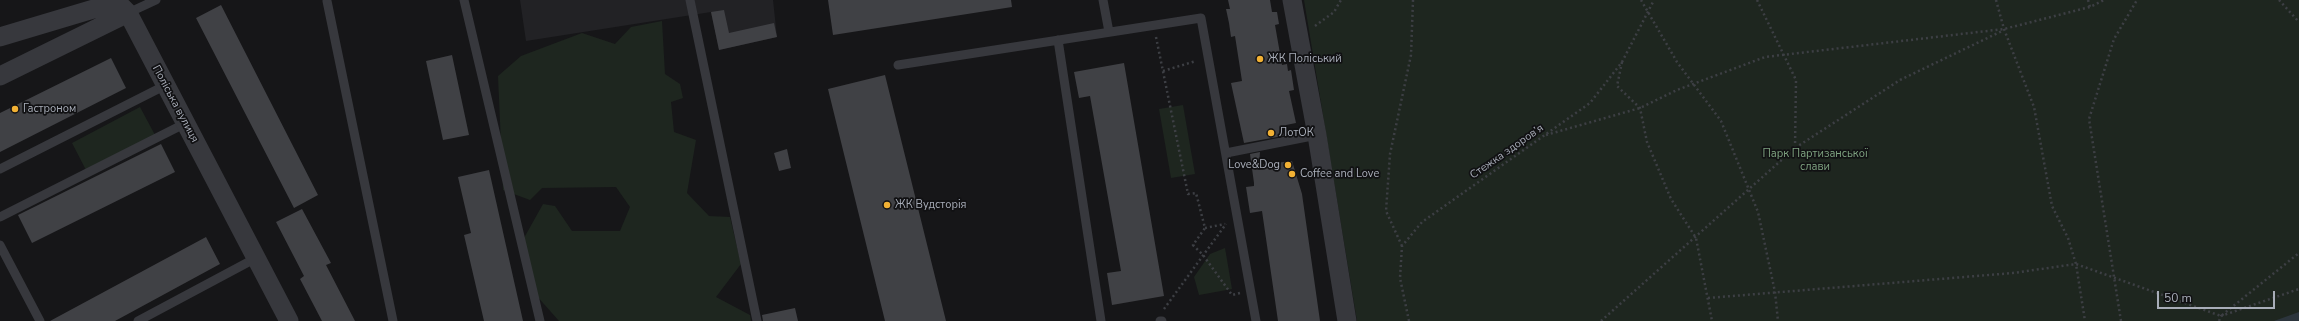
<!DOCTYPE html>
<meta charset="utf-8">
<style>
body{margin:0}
#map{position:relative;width:2299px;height:321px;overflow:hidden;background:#161618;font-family:"Nunito Sans",sans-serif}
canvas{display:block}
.scale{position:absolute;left:2157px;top:291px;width:118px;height:18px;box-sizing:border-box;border:2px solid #a8adb8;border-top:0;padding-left:5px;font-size:12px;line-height:14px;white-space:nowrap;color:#a8adb8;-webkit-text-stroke:3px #111113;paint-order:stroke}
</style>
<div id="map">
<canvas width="2299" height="321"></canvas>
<div class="scale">50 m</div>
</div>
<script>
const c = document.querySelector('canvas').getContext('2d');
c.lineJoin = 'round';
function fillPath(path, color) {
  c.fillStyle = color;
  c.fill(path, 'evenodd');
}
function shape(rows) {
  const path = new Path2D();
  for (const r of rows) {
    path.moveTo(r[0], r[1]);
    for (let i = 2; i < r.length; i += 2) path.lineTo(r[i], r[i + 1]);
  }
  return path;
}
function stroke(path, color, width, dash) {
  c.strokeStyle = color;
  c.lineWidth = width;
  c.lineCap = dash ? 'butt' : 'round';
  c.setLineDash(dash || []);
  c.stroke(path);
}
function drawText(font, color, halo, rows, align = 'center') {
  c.font = font + ' "Nunito Sans",sans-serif';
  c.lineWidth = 3.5;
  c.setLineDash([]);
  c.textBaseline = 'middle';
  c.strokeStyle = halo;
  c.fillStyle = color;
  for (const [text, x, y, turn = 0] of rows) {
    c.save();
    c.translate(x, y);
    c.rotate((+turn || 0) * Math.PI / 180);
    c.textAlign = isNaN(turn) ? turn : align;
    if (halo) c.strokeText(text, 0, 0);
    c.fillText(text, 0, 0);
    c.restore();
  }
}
const built = shape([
 [520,0,773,0,777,37,719,50,711,12,526,41]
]);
const green = shape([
 [1304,0,2299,0,2299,321,1357,321],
 [662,21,665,74,680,84,683,98,671,102,674,132,696,140,687,193,709,216,730,217,741,264,716,297,750,315,751,321,559,321,528,286,524,238,543,204,555,206,572,231,620,231,630,207,616,187,542,188,530,200,503,190,498,76,521,56,582,33,615,44,631,27],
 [1183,105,1195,174,1171,178,1159,109],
 [140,107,155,135,86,170,72,143],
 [1225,248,1232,289,1199,295,1194,277,1210,254]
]);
const water = shape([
 [2299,312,2299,321,2274,321]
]);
const building = shape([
 [828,0,1011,0,1012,7,833,35],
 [1228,0,1270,0,1272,12,1277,12,1279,24,1275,25,1282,65,1287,64,1288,71,1291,70,1294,90,1289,91,1296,123,1286,125,1288,135,1244,143,1231,83,1242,81,1235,36,1231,37,1229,23,1226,9,1230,9],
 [221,5,318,195,294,208,196,18],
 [724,10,729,33,774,23,777,37,719,50,711,12],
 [452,55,469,135,443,140,426,61],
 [111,58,126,88,0,152,0,113],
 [1124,63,1164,296,1112,305,1107,273,1121,271,1090,96,1079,98,1074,72],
 [885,75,946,321,885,321,828,89],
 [161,144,175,172,32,243,18,215],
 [787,149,791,168,779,171,774,153],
 [1260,152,1259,165,1292,161,1302,194,1320,321,1278,321,1262,211,1250,213,1246,187,1254,186,1254,183,1250,154],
 [489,170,523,321,484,321,464,235,471,233,458,177],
 [302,209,331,263,326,265,355,321,322,321,300,279,304,276,276,222],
 [206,237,220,264,115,321,50,321],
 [795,308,798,321,763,321,762,315]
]);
const path = shape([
 [1641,0,1677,62,1721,121,1758,212,1775,292,1778,321],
 [1757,0,1796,80,1795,148],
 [1996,0,2004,29,2034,107,2052,206,2068,238,2076,264,2085,321],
 [2088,0,2090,7],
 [2279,0,2299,22],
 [1315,26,1334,12,1341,0],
 [1156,37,1188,194,1196,193,1205,228,1193,245,1203,255,1232,295,1240,293],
 [1622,62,1617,86,1640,108,1647,142,1671,199,1696,238,1712,321],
 [1163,71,1196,61],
 [1546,135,1640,108,1677,90,1765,57,2004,29,2090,7,2104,0],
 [1205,228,1225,224],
 [1402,246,1386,211,1390,154,1411,55,1413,0],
 [1708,298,2013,273,2076,264,2221,316,2299,253],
 [1164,309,1226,224],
 [1409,321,1400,278,1402,246,1422,222,1590,103,1622,62,1654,0],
 [1601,321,1795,148,1900,80,2002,31],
 [2121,321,2089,119,2114,39,2137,0],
 [2219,321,2221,316,2299,289]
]);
const lane = shape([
 [464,0,540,321],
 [690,0,757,321],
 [1103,0,1109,32],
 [327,1,393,321],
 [128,13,156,0],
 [1058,40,1101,321],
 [898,65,1201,18,1256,321],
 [1226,153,1317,135],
 [0,169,166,85],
 [0,217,186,123],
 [0,245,40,321],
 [138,321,256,258],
 [1160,321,1162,321]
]);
const street = shape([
 [1292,0,1317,135,1347,321],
 [0,37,107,5,118,3,128,13,289,321],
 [0,76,128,13]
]);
const markers = [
 [1260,59,4,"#f2b134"],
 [15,109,4,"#f2b134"],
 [1271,133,4,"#f2b134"],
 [1288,165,4,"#f2b134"],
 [1292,174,4,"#f2b134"],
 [887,205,4,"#f2b134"]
];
const poiNames = [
 ["ЖК Поліський",1268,59],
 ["Гастроном",23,109],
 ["ЛотОК",1279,133],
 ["Love&Dog",1280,165,"right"],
 ["Coffee and Love",1300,174],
 ["ЖК Вудсторія",895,205]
];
const streetNames = [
 ["Поліська вулиця",175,104,62],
 ["Стежка здоров’я",1507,152,-35]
];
const parkNames = [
 ["Парк Партизанської",1815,154],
 ["слави",1815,167]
];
fillPath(built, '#222225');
fillPath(green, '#1e261f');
fillPath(water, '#2c353c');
fillPath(building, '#404145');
stroke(path, '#3d3f44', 2.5, [2, 3]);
stroke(lane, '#37383d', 9);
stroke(street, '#37383d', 19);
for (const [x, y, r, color] of markers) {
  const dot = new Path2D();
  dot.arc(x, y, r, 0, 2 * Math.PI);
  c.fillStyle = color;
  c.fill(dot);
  stroke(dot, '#111113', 1.5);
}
drawText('11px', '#a8adb8', '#111113', poiNames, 'left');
drawText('11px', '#a8adb8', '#111113', streetNames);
drawText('11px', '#7fa381', '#111113', parkNames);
</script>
